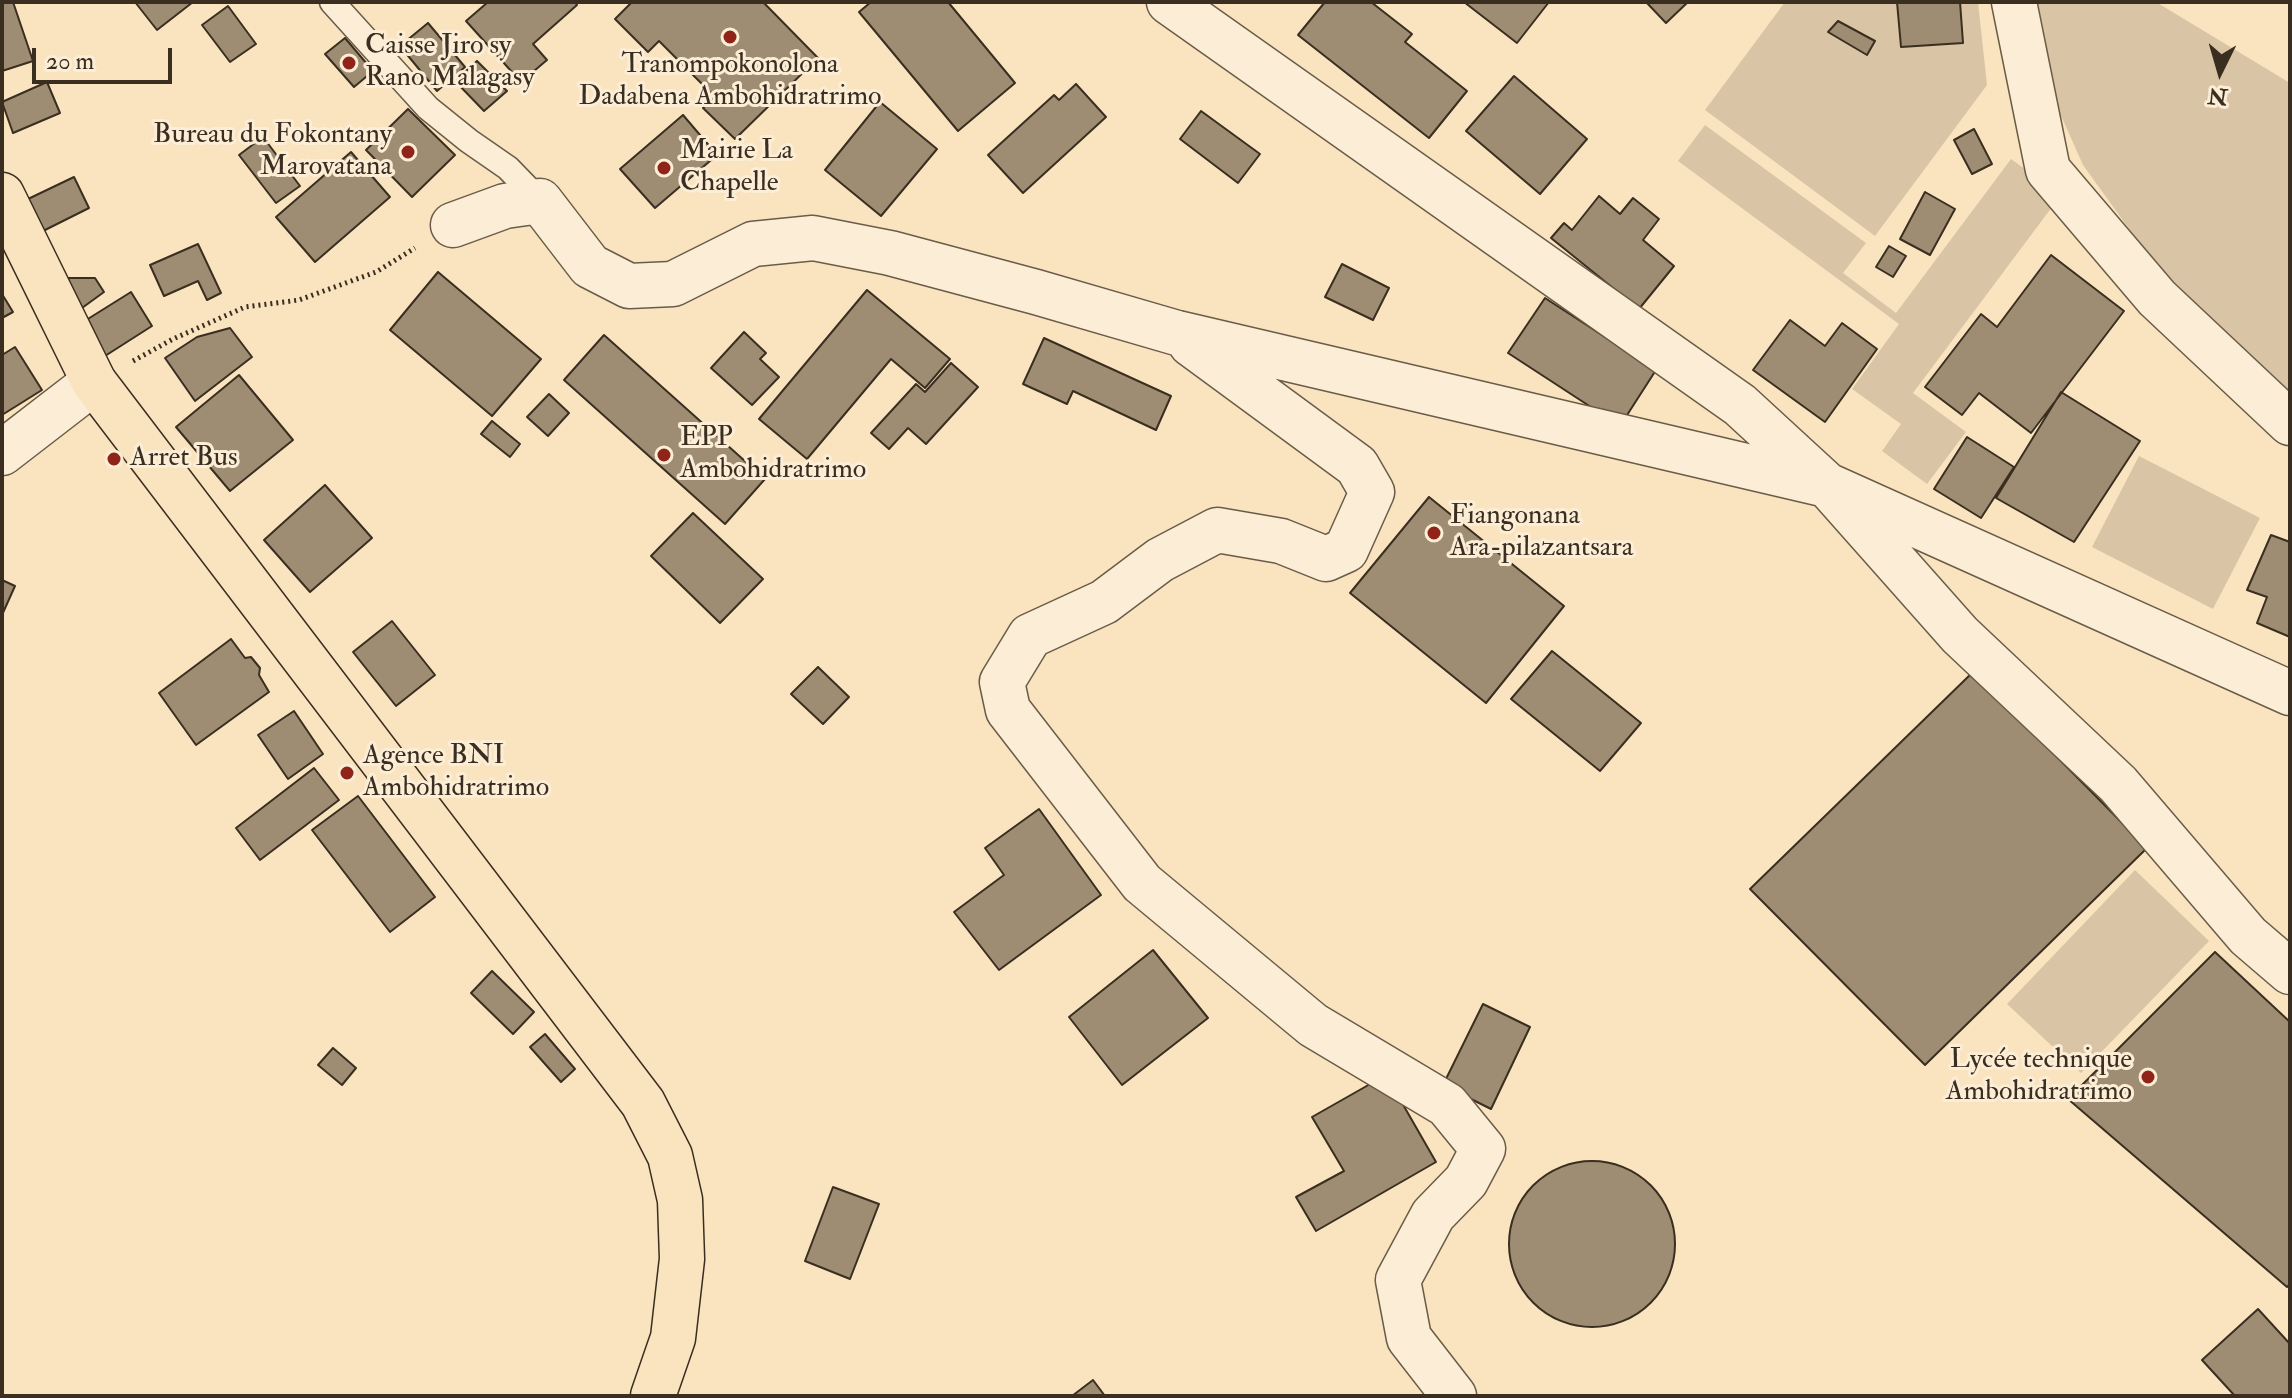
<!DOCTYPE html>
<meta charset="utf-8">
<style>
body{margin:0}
#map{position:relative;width:2292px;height:1398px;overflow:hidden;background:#fae4c0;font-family:"IM FELL Double Pica",serif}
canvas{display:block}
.frame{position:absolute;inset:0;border:4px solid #3a2e20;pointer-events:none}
.north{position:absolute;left:2180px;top:32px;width:80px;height:80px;-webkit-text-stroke:6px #fcedd6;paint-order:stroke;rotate:185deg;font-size:22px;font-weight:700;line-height:32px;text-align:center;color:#3a2e20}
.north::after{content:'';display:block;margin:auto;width:28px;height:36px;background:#3a2e20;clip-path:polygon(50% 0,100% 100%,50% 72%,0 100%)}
.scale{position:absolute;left:32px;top:48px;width:140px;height:36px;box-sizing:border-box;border:4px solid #3a2e20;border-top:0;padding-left:10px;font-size:24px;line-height:28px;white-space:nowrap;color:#3a2e20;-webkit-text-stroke:6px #fcedd6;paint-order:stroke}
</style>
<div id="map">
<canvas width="2292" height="1398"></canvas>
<div class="frame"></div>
<div class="north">N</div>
<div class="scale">20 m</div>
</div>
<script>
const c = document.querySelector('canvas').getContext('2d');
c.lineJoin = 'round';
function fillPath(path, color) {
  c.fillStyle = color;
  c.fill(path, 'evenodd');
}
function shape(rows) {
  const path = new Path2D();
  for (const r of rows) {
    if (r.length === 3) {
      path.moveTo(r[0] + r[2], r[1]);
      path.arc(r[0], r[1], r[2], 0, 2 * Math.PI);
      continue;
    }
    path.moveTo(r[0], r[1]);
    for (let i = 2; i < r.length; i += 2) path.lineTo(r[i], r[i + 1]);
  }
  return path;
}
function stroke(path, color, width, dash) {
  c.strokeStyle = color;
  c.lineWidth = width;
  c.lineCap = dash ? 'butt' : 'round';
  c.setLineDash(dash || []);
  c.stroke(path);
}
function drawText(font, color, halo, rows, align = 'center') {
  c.font = font + ' "IM FELL Double Pica",serif';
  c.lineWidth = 6;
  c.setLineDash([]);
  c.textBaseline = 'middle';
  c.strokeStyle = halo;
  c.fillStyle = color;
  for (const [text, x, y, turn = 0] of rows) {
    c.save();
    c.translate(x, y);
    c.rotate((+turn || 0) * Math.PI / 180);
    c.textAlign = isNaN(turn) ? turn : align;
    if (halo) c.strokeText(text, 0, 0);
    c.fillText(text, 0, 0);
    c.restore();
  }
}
const green = shape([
 [1785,2,1978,2,1987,85,1875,236,1705,110],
 [2031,2,2156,2,2290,83,2290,398,2186,308,2083,165,2033,53],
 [1705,125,1866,243,1843,273,1896,313,2011,159,2061,195,1913,393,1966,432,1927,484,1882,451,1901,424,1852,389,1899,324,1678,161],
 [2139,456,2260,518,2213,609,2092,547],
 [2135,870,2209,941,2081,1073,2007,1004]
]);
const building = shape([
 [2,2,13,2,33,61,2,71,2,2],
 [135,2,193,2,157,30,135,2],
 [488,2,575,2,577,5,533,44,547,60,521,82,466,21,488,2],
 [632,2,763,2,818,58,735,139,703,108,715,97,659,41,648,52,615,19,632,2],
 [871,2,948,2,1015,83,958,131,859,12,871,2],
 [1325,2,1371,2,1412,34,1405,42,1467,91,1429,138,1298,35,1325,2],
 [1464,2,1549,2,1517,43,1464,2],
 [1646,2,1688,2,1666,23,1646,2],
 [1897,2,1960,2,1963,43,1901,47,1897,2],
 [228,6,256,44,230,62,202,25,228,6],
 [1838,21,1875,41,1867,55,1828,32,1838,21],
 [428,23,465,67,437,91,400,46,428,23],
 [345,38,373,71,354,87,325,54,345,38],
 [477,61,507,91,484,111,455,81,477,61],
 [1514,76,1587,139,1540,194,1466,131,1514,76],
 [47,82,60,113,13,133,2,102,47,82],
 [1076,84,1106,117,1023,193,988,155,1054,95,1059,100,1076,84],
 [880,102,937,149,881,216,825,170,880,102],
 [408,109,455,155,412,197,366,150,408,109],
 [1201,111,1260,154,1238,183,1180,139,1201,111],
 [683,115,717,155,655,208,620,169,683,115],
 [1974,129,1992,164,1972,174,1954,140,1974,129],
 [263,137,300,186,276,203,239,155,263,137],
 [351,152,390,197,315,262,276,217,351,152],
 [74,177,89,208,43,231,28,199,74,177],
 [1925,192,1955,209,1930,255,1900,239,1925,192],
 [1599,196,1620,214,1633,198,1659,219,1643,240,1674,266,1639,309,1551,238,1564,223,1572,230,1599,196],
 [198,244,221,293,207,300,198,281,164,296,150,265,198,244],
 [1889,246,1906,256,1893,277,1876,267,1889,246],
 [2051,255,2124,311,2031,433,1979,393,1962,415,1925,387,1981,314,1997,327,2051,255],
 [1342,264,1389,288,1373,320,1325,297,1342,264],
 [438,272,541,359,492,416,390,330,438,272],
 [65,278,95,278,104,292,82,308,65,278],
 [867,290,950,359,925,388,891,359,807,459,759,419,867,290],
 [131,292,152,326,105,356,83,322,131,292],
 [2,294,13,312,2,318,2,294],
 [1545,298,1656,370,1620,426,1508,353,1545,298],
 [1790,320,1825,346,1842,323,1877,349,1825,422,1753,370,1790,320],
 [230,328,252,357,195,401,165,358,197,337,230,328],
 [744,332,766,353,760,359,779,377,752,405,711,368,744,332],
 [604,335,765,479,725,524,564,380,604,335],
 [1044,338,1171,396,1156,430,1073,391,1067,404,1023,384,1044,338],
 [15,347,42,390,2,415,2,355,15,347],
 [951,363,978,387,926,444,908,428,889,449,871,433,916,384,925,392,951,363],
 [239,375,293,440,230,491,176,427,239,375],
 [2061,392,2140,441,2074,542,1996,498,2061,392],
 [549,394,569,413,548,436,527,417,549,394],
 [492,421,520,444,510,457,481,434,492,421],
 [1967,437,2014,467,1981,518,1934,489,1967,437],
 [325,485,372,538,310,592,264,540,325,485],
 [1429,497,1564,606,1486,703,1350,593,1429,497],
 [693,513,763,579,720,623,651,556,693,513],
 [2271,535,2290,542,2290,637,2257,623,2267,597,2247,590,2271,535],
 [2,580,15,586,2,615,2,580],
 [392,621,435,675,396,706,353,652,392,621],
 [231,639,245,658,251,657,260,668,259,675,269,692,196,745,159,693,231,639],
 [1552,651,1641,723,1600,771,1511,699,1552,651],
 [818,667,849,697,823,724,791,694,818,667],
 [1973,672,2147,848,1925,1065,1750,889,1973,672],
 [294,711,323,754,288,779,258,735,294,711],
 [314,768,339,800,260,860,236,828,314,768],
 [358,796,435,897,390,932,312,830,358,796],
 [1039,809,1101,895,999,970,954,912,1004,875,985,848,1039,809],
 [1153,950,1208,1018,1122,1085,1069,1017,1153,950],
 [2215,952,2290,1022,2290,1284,2287,1287,2068,1099,2215,952],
 [492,971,534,1012,513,1034,471,993,492,971],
 [1483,1004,1530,1027,1491,1109,1443,1085,1483,1004],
 [545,1034,575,1069,561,1082,530,1047,545,1034],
 [333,1048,356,1068,342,1085,318,1065,333,1048],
 [1386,1075,1436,1162,1316,1231,1296,1197,1344,1171,1312,1117,1386,1075],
 [1592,1244,83],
 [833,1187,879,1204,850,1279,805,1261,833,1187],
 [2258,1309,2290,1344,2290,1396,2235,1396,2202,1360,2258,1309],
 [1093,1380,1105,1396,1072,1396,1093,1380]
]);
const path = shape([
 [133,361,173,339,245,307,299,300,376,272,415,248]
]);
const lane = shape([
 [332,2,428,108,469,141,508,168,540,201]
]);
const street = shape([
 [1169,2,1740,405,1827,485,1960,635,2118,784,2248,936,2290,972],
 [2014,2,2048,170,2157,298,2290,423],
 [453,225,505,206,540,201,590,266,629,286,673,284,753,244,813,238,890,253,1036,292,1177,333,1827,485,2290,693],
 [1191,344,1357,466,1372,492,1346,550,1326,559,1281,541,1217,530,1160,560,1104,602,1030,636,1002,682,1008,710,1142,883,1313,1025,1447,1105,1483,1149,1466,1181,1433,1215,1398,1280,1409,1338,1454,1396],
 [2,453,94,382]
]);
const primary = shape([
 [2,195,94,382,643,1103,670,1156,680,1200,682,1259,673,1338,653,1396]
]);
const markers = [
 [730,37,8,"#8f2418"],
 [349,63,8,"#8f2418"],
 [408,152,8,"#8f2418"],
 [664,168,8,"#8f2418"],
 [664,455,8,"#8f2418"],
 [114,459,8,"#8f2418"],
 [1434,533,8,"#8f2418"],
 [347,773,8,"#8f2418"],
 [2148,1077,8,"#8f2418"]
];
const poiNames = [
 ["Caisse Jiro sy",365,47],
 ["Rano Malagasy",365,79],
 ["Tranompokonolona",730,66,"center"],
 ["Dadabena Ambohidratrimo",730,98,"center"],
 ["Bureau du Fokontany",392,136,"right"],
 ["Marovatana",392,168,"right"],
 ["Mairie La",680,152],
 ["Chapelle",680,184],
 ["EPP",680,439],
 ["Ambohidratrimo",680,471],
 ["Arret Bus",130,459],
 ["Fiangonana",1450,517],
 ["Ara-pilazantsara",1450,549],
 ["Agence BNI",363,757],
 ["Ambohidratrimo",363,789],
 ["Lycée technique",2132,1061,"right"],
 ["Ambohidratrimo",2132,1093,"right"]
];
fillPath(green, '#d9c5a5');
fillPath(building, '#9e8d73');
stroke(building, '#3a2e20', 2);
stroke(lane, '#6a5c48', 27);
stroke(street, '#6a5c48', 47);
stroke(primary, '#3a2e20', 47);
stroke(path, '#3a2e20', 5, [2, 4]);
stroke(lane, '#fcedd6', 24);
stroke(street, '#fcedd6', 44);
stroke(primary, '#fae4c0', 44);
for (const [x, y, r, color] of markers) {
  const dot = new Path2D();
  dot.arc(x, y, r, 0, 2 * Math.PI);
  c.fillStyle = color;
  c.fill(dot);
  stroke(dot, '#fcedd6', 3);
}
drawText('28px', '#3a2e20', '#fcedd6', poiNames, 'left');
</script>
